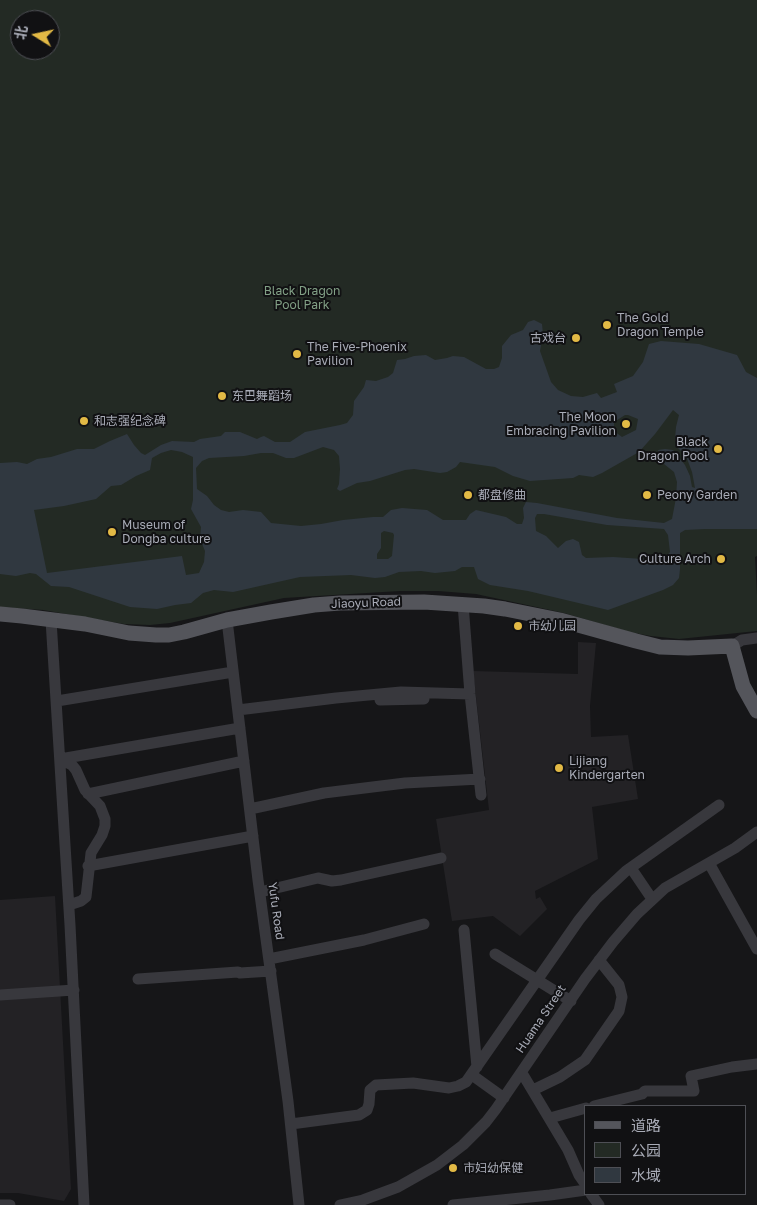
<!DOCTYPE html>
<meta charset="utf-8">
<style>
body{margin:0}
#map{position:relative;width:757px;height:1205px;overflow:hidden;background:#161618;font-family:"Golos Text","Noto Sans SC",sans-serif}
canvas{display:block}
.legend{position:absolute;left:584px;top:1105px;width:162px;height:90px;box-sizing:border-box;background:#111113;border:1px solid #4e4f55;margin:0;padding:6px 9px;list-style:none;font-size:15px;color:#a9acb7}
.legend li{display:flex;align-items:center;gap:10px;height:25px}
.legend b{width:25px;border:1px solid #4e4f55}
.north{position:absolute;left:10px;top:10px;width:50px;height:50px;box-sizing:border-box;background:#111113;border:1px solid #4e4f55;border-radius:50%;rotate:280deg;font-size:14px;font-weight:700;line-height:20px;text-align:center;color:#a9acb7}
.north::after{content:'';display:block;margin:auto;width:18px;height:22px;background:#e2b945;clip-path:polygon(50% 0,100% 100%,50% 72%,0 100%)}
</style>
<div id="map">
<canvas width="757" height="1205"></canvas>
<ul class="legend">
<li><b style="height:6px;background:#54555b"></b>道路</li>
<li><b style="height:14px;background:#232a24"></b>公园</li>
<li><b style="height:14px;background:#303840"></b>水域</li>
</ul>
<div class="north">北</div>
</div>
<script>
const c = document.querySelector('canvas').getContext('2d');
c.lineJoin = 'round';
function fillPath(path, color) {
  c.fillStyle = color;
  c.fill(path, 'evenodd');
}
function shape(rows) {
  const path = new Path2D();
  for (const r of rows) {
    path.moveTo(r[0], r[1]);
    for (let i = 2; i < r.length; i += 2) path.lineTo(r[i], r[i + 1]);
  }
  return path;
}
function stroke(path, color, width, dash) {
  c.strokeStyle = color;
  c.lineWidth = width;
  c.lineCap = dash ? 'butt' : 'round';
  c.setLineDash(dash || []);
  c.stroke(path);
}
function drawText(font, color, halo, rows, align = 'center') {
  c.font = font + ' "Golos Text","Noto Sans SC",sans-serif';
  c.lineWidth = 4;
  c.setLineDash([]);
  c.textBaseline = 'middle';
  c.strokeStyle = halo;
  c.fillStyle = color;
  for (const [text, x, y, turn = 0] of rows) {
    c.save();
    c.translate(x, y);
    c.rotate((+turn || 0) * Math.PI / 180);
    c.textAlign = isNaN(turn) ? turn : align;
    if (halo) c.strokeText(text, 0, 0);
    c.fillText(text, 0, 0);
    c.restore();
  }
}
const built = shape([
 [578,642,596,643,590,706,591,737,628,735,638,799,592,807,598,859,535,891,536,899,540,897,547,909,520,936,493,916,452,921,436,819,489,810,473,671,578,674],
 [55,896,71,1189,64,1201,18,1193,0,1193,0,900]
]);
const green = shape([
 [0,0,757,0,757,556,755,557,757,595,757,631,679,639,651,636,629,632,564,613,476,594,438,591,400,591,284,598,170,623,150,625,124,624,43,610,0,607],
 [20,20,50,20,50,50,20,50]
]);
const water = shape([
 [534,320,542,324,543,334,540,351,551,382,558,390,571,396,583,397,597,393,601,398,617,392,614,384,633,376,643,362,649,344,661,341,699,344,737,355,746,372,757,378,757,529,705,529,685,530,680,533,680,569,679,578,673,585,663,590,608,610,528,591,490,585,478,579,474,567,462,567,455,571,435,573,421,571,399,572,385,577,375,578,351,575,300,577,233,592,214,590,203,593,191,603,175,605,157,609,130,607,69,587,51,586,36,574,30,573,16,576,0,574,0,463,17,462,27,464,37,459,51,457,77,449,94,449,110,441,127,434,134,445,141,453,145,455,161,445,172,441,194,442,200,439,221,436,225,432,240,432,257,439,261,437,264,436,275,442,290,442,305,432,340,425,347,423,353,415,354,401,364,387,366,380,376,381,388,377,393,373,397,360,405,359,414,356,426,355,435,360,447,358,453,356,464,357,486,369,494,369,499,367,502,358,502,346,511,335,523,330,528,322],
 [673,410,679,415,676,427,675,439,678,448,686,456,692,472,695,488,692,487,690,476,685,465,673,450,665,449,658,450,659,457,664,464,674,472,677,482,676,498,672,519,664,523,617,518,537,503,526,502,523,508,524,518,522,524,517,524,506,517,476,510,470,514,466,520,443,520,427,510,402,508,391,510,383,517,373,517,343,520,321,524,301,526,271,523,261,512,243,510,229,512,221,510,214,505,207,496,197,489,196,468,202,461,209,458,244,456,261,453,273,453,286,458,294,458,323,447,334,450,339,456,340,469,339,484,337,489,340,491,357,483,370,481,405,470,414,469,440,473,447,472,456,467,460,462,495,467,513,476,530,481,573,478,579,475,593,477,602,473,639,452,655,434],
 [625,415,628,415,638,419,636,430,622,437,614,431,614,422],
 [171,450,182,452,193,457,193,500,191,509,201,527,200,539,205,551,204,562,199,573,186,575,182,556,47,573,34,510,64,506,96,499,111,486,121,485,136,476,150,470,152,458,161,453],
 [537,514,544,514,607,525,664,529,668,535,670,552,666,557,658,560,613,557,586,558,582,555,579,542,573,539,566,541,558,548,546,536,536,531,535,518],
 [384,531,393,533,394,535,392,556,388,559,377,559,377,554,381,548,381,533]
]);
const minor = shape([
 [463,604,470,694,481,795],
 [51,620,70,925,84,1205],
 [227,620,258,880,288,1101,299,1205],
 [732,646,742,640,757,638],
 [380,700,424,699],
 [57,701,233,672],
 [238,710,336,698,401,692,470,694],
 [60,759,240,728],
 [60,759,72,765,76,770,85,790,100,806,105,819,105,826,102,835,91,853,86,897,81,901,69,905],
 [88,794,244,761],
 [250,809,324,793,405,783,480,779],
 [709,863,757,949],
 [88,866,253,836],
 [631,868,652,899],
 [260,892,318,878,332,881,341,880,441,858],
 [464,930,477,1067],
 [495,954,571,1001],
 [269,959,364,940,424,924],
 [138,979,238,972,240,973,271,971],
 [0,995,74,990],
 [522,1073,568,1150,579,1175,586,1185],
 [472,1075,504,1098],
 [533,1090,560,1077,585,1060,619,1011,622,997,619,985,599,960],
 [594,1106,642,1094,645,1091,694,1091,691,1076,732,1067,757,1064],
 [550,1118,586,1108],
 [291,1124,359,1115,367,1110,369,1104,370,1090,376,1085,413,1083,449,1088,458,1086,466,1082,579,920,596,899,626,871,719,805],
 [591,1194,599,1205],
 [0,1205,10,1205],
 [340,1205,363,1200,398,1187,437,1165,463,1145,486,1122,496,1109,585,979,613,942,637,914,665,888,735,848,757,832],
 [453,1205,550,1195,586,1190]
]);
const major = shape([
 [0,614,22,616,85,624,129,633,156,635,169,635,184,632,227,620,271,612,314,605,340,603,424,602,484,606,505,609,560,620,636,641,660,647,688,648,732,646,743,686,757,711]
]);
const markers = [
 [607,325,5,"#e2b945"],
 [576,338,5,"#e2b945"],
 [297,354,5,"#e2b945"],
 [222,396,5,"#e2b945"],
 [84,421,5,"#e2b945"],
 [626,424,5,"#e2b945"],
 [718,449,5,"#e2b945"],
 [468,495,5,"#e2b945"],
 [647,495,5,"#e2b945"],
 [112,532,5,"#e2b945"],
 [721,559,5,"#e2b945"],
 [518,626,5,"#e2b945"],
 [559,768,5,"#e2b945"],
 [453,1168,5,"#e2b945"]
];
const parkNames = [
 ["Black Dragon",302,291],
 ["Pool Park",302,305]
];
const poiNames = [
 ["The Gold",617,318],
 ["Dragon Temple",617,332],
 ["古戏台",566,338,"right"],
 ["The Five-Phoenix",307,347],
 ["Pavilion",307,361],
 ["东巴舞蹈场",232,396],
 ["The Moon",616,417,"right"],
 ["Embracing Pavilion",616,431,"right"],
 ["和志强纪念碑",94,421],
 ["Black",708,442,"right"],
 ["Dragon Pool",708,456,"right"],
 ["都盘修曲",478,495],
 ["Peony Garden",657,495],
 ["Museum of",122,525],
 ["Dongba culture",122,539],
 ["Culture Arch",711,559,"right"],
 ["市幼儿园",528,626],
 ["Lijiang",569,761],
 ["Kindergarten",569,775],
 ["市妇幼保健",463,1168]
];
const streetNames = [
 ["Jiaoyu Road",366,603,-2],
 ["Yufu Road",276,911,82],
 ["Huama Street",541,1019,-56]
];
fillPath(built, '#232225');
fillPath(green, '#232a24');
fillPath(water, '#303840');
stroke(minor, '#38383d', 11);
stroke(major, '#54555b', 15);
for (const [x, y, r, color] of markers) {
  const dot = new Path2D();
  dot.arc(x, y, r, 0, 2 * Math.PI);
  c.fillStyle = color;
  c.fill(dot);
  stroke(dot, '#111113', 2);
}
drawText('12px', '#82a086', '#111113', parkNames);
drawText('12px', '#a9acb7', '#111113', poiNames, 'left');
drawText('12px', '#a9acb7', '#111113', streetNames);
</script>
